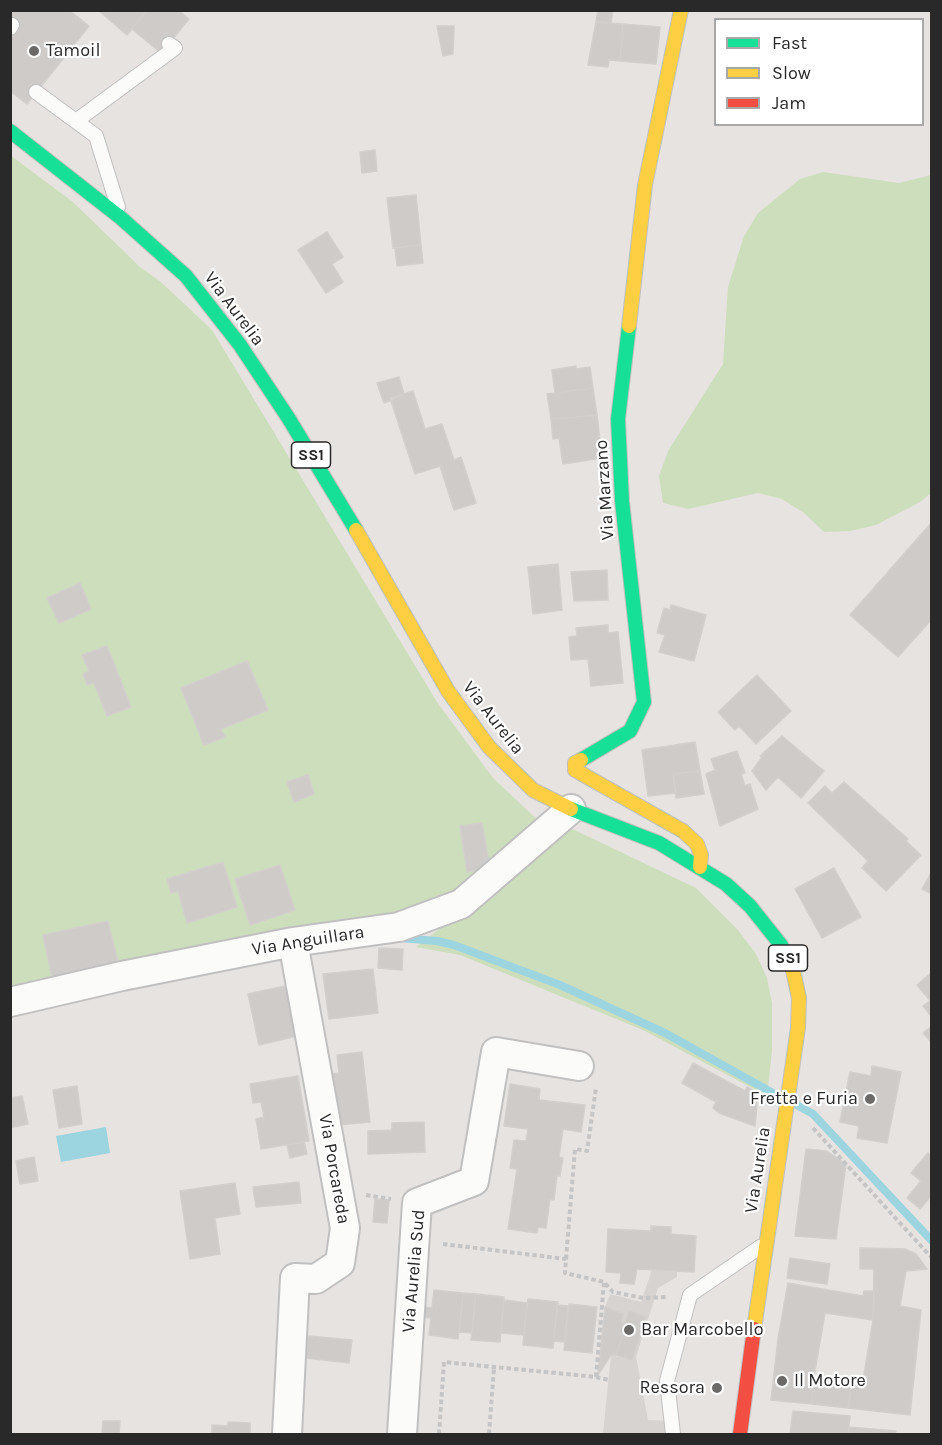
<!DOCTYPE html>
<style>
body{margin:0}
#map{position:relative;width:942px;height:1445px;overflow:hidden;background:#e7e3e0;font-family:Karla,sans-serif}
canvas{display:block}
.frame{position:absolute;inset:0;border:12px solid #292929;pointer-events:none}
.legend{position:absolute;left:714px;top:18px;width:210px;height:108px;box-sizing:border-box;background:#fff;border:2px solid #a9a9a9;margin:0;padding:8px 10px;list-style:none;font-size:18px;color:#292929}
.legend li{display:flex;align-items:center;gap:12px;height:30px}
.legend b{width:30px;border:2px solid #a9a9a9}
</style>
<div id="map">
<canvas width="942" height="1445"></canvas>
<div class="frame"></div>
<ul class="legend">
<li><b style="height:8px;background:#16e098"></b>Fast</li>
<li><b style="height:8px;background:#ffcf43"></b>Slow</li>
<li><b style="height:8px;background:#f24e42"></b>Jam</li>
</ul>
</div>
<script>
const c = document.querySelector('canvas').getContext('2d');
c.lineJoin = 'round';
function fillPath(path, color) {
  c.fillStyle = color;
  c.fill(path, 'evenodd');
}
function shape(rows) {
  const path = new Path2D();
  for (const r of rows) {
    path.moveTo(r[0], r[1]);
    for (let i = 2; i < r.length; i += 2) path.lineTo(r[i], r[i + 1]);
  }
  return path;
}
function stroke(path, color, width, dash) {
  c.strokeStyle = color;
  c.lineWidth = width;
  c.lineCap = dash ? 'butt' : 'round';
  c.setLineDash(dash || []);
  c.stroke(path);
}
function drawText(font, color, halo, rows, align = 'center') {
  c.font = font + ' Karla,sans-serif';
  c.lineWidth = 4.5;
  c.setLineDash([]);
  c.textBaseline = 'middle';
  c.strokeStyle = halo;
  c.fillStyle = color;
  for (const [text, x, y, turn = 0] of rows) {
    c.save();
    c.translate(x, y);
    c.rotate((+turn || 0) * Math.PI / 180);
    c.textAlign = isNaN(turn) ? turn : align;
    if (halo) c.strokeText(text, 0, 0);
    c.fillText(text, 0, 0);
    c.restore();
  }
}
const green = shape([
 [10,155,73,202,140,267,161,282,212,330,437,702,493,778,542,824,467,894,421,914,11,993],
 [823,172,899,183,931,175,931,493,920,502,876,525,850,531,824,532,804,513,782,499,758,493,688,509,663,503,659,476,668,451,723,364,728,287,744,236,758,213,800,179],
 [562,824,696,888,738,930,756,954,767,978,772,1003,772,1051,767,1096,643,1030,460,955,416,947,477,900]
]);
const plaza = shape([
 [652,1270,677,1272,677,1277,658,1288,636,1357,648,1420,669,1421,667,1434,603,1434,611,1355,632,1360,646,1317,629,1311,625,1323,621,1322,622,1314,605,1307,610,1294,641,1302]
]);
const water = shape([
 [106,1127,110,1153,61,1162,56,1136]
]);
const stream = shape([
 [400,938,437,941,454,945,560,985,665,1033,780,1097],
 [795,1104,813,1114,932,1241]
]);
const building = shape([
 [10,10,69,10,89,26,27,104,10,91,10,39,18,30,10,24,10,10],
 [98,10,147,10,127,35,98,10],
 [147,10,178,10,189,19,161,53,132,29,147,10],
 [598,10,613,10,611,23,596,22,598,10],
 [596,22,623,24,620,61,609,60,608,67,588,65,596,22],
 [623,24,660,27,656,64,620,61,623,24],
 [437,26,454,26,453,54,443,56,437,26],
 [375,150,377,171,362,173,360,152,375,150],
 [416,195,421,245,393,248,387,198,416,195],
 [327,232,343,257,332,264,343,282,326,293,298,250,327,232],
 [421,245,423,263,397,266,395,248,421,245],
 [576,366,576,369,590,367,593,388,555,393,552,370,576,366],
 [399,377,404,394,384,403,377,383,399,377],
 [593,388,597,415,551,419,547,394,593,388],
 [413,391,425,429,442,424,454,460,461,457,476,503,454,510,440,466,415,474,390,398,413,391],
 [597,415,602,458,563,464,559,438,553,439,551,419,597,415],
 [932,522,932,619,898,657,850,615,932,522],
 [558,564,562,610,533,614,528,567,558,564],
 [607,570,608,600,574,601,571,572,607,570],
 [80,583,91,609,59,623,47,598,80,583],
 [671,605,706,615,694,661,659,652,665,635,657,633,664,608,670,610,671,605],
 [608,625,608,633,618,632,623,683,591,686,588,659,571,660,569,637,577,636,576,628,608,625],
 [107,646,131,707,107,716,94,683,87,685,83,674,89,671,82,655,107,646],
 [247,661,268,710,221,729,225,737,204,745,181,688,247,661],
 [757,675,791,711,756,744,739,726,735,730,718,712,757,675],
 [782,736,824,771,801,798,778,777,766,790,752,771,762,757,760,756,782,736],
 [695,742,700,771,673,774,676,793,648,796,642,750,695,742],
 [737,751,745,773,741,774,745,786,750,784,758,809,720,826,706,774,715,770,711,759,737,751],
 [700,771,704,794,676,798,673,774,700,771],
 [308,775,314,794,294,802,287,782,308,775],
 [844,782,908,839,906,841,921,855,886,891,862,868,868,861,808,803,825,786,832,793,844,782],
 [482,823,490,868,467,872,460,826,482,823],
 [223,862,237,907,187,923,178,891,171,893,167,879,223,862],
 [280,865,295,910,250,925,235,879,280,865],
 [834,868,861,917,822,938,795,889,834,868],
 [932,871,932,894,922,889,932,871],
 [108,921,119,967,53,982,43,935,108,921],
 [379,948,403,949,402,970,378,968,379,948],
 [373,969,378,1013,329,1019,323,974,373,969],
 [932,972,932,1003,917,985,932,972],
 [285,986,297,1036,259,1045,248,994,285,986],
 [930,1001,932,1003,932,1017,923,1006,930,1001],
 [932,1026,932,1043,923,1033,932,1026],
 [362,1052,370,1122,337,1125,331,1074,339,1073,337,1055,362,1052],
 [693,1063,745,1091,747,1087,758,1093,755,1126,719,1113,713,1108,716,1102,682,1083,693,1063],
 [872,1066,901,1072,887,1143,857,1138,859,1126,840,1122,850,1072,871,1076,872,1066],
 [298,1076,309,1141,261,1149,256,1119,264,1117,261,1102,253,1103,250,1084,298,1076],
 [510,1084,540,1089,539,1100,585,1105,581,1132,563,1129,559,1157,563,1158,560,1176,557,1175,554,1200,550,1199,546,1228,538,1227,537,1233,508,1229,517,1169,510,1168,514,1140,526,1141,528,1129,504,1126,510,1084],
 [77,1086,82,1124,59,1128,53,1090,77,1086],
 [22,1096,28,1124,10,1128,10,1098,22,1096],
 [424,1122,425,1152,368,1154,368,1131,392,1130,392,1123,424,1122],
 [304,1142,307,1154,290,1158,287,1145,304,1142],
 [806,1149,826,1151,846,1164,836,1239,795,1236,806,1149],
 [928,1153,932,1156,932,1195,920,1209,907,1198,921,1181,911,1173,928,1153],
 [34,1157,38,1181,20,1184,16,1161,34,1157],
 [299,1182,301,1203,256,1207,253,1187,299,1182],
 [235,1183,240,1214,215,1218,220,1254,190,1259,180,1191,235,1183],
 [375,1199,389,1200,387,1223,373,1222,375,1199],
 [651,1226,671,1227,671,1234,696,1236,694,1272,637,1269,634,1284,620,1283,621,1273,606,1272,608,1229,651,1231,651,1226],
 [860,1248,905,1249,916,1254,927,1269,906,1271,900,1306,921,1310,910,1415,848,1408,851,1385,862,1386,873,1320,874,1269,860,1269,860,1248],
 [790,1258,830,1264,827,1284,787,1278,790,1258],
 [788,1283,863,1296,864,1291,874,1291,873,1320,825,1313,813,1382,812,1404,771,1400,778,1339,788,1283],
 [434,1290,463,1293,458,1339,429,1335,431,1318,423,1317,424,1307,432,1308,434,1290],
 [463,1293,476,1294,472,1333,459,1332,463,1293],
 [476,1294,504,1297,500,1342,471,1340,476,1294],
 [528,1299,558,1302,553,1348,523,1345,528,1299],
 [504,1300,527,1303,524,1335,501,1333,504,1300],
 [569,1304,597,1307,592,1353,564,1350,569,1304],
 [557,1305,568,1306,565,1342,554,1341,557,1305],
 [605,1307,623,1314,621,1322,626,1324,616,1355,611,1355,598,1375,605,1307],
 [629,1311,646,1317,642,1329,625,1323,629,1311],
 [626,1324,642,1329,632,1360,616,1355,626,1324],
 [308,1336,352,1340,349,1363,306,1358,308,1336],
 [813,1382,851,1385,848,1408,812,1404,813,1382],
 [793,1411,850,1416,848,1434,790,1434,793,1411],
 [103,1421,120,1421,119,1434,102,1434,103,1421],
 [228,1422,250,1423,250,1434,212,1434,212,1425,228,1426,228,1422],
 [849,1427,896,1431,895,1434,848,1434,849,1427]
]);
const path = shape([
 [813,1128,932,1258],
 [366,1195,391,1199],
 [443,1244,566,1259,565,1273,604,1282,613,1292,643,1298,668,1297],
 [566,1259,575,1149,587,1151,596,1088],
 [596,1377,609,1380],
 [439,1434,444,1362,596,1377,604,1282],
 [489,1434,494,1368]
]);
const lane = shape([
 [10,28,12,25],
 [36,92,96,136,118,207],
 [76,121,175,48,169,44],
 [673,1434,667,1381,690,1295,760,1247]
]);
const street = shape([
 [10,1002,122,976,293,942,399,927,461,904,571,809],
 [287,1434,295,1278,316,1279,340,1263,345,1228,293,942],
 [402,1434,417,1203,474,1181,496,1052,579,1066]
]);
const fast = shape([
 [10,131,121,218,186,276,240,345,289,419,356,530],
 [581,760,630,731,644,702,622,501,618,419,629,326],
 [571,809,659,843,726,884,750,906,781,945,792,966]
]);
const slow = shape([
 [629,326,645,185,681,10],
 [356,530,448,691,489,747,533,790,571,809],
 [581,760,575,763,575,770,683,831,697,844,701,855,700,867],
 [754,1329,798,1028,799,998,792,966]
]);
const jam = shape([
 [740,1434,754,1329]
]);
const markers = [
 [34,51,6,"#6c6a69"],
 [870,1099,6,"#6c6a69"],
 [629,1330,6,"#6c6a69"],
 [782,1381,6,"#6c6a69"],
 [717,1388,6,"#6c6a69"]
];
const shields = [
 [311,455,39],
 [788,958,39]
];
const shieldNames = [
 ["SS1",311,455],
 ["SS1",788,958]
];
const poiNames = [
 ["Tamoil",46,51],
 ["Fretta e Furia",858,1099,"right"],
 ["Bar Marcobello",641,1330],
 ["Il Motore",794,1381],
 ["Ressora",705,1388,"right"]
];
const streetNames = [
 ["Via Aurelia",234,309,53],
 ["Via Marzano",605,490,-94],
 ["Via Aurelia",493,718,52],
 ["Via Anguillara",308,941,-9],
 ["Via Porcareda",334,1169,80],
 ["Via Aurelia",758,1170,-81],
 ["Via Aurelia Sud",414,1271,-85]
];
fillPath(green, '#cddebc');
fillPath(plaza, '#d7d3d0');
fillPath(water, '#9cd4e0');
stroke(stream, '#9cd4e0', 8);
fillPath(building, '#cecbc9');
stroke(building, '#d2cfcc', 1.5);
stroke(lane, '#c1c0c0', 16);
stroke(street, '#c1c0c0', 32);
stroke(fast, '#c1c0c0', 16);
stroke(slow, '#c1c0c0', 16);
stroke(jam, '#c1c0c0', 16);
stroke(path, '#c6c5c5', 4, [4.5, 3]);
stroke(lane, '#fbfbfa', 14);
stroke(street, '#fbfbfa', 28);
stroke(fast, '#16e098', 14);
stroke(slow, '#ffcf43', 14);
stroke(jam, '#f24e42', 14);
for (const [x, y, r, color] of markers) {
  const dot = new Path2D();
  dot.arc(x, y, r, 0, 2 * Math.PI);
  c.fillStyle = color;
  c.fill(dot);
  stroke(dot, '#fff', 2);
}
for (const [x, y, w] of shields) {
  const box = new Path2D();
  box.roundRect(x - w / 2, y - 13, w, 26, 4.5);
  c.fillStyle = '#fff';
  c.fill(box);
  stroke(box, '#292929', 1.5);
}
drawText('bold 16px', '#292929', null, shieldNames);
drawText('18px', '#292929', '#fff', poiNames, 'left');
drawText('18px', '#292929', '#fff', streetNames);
</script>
